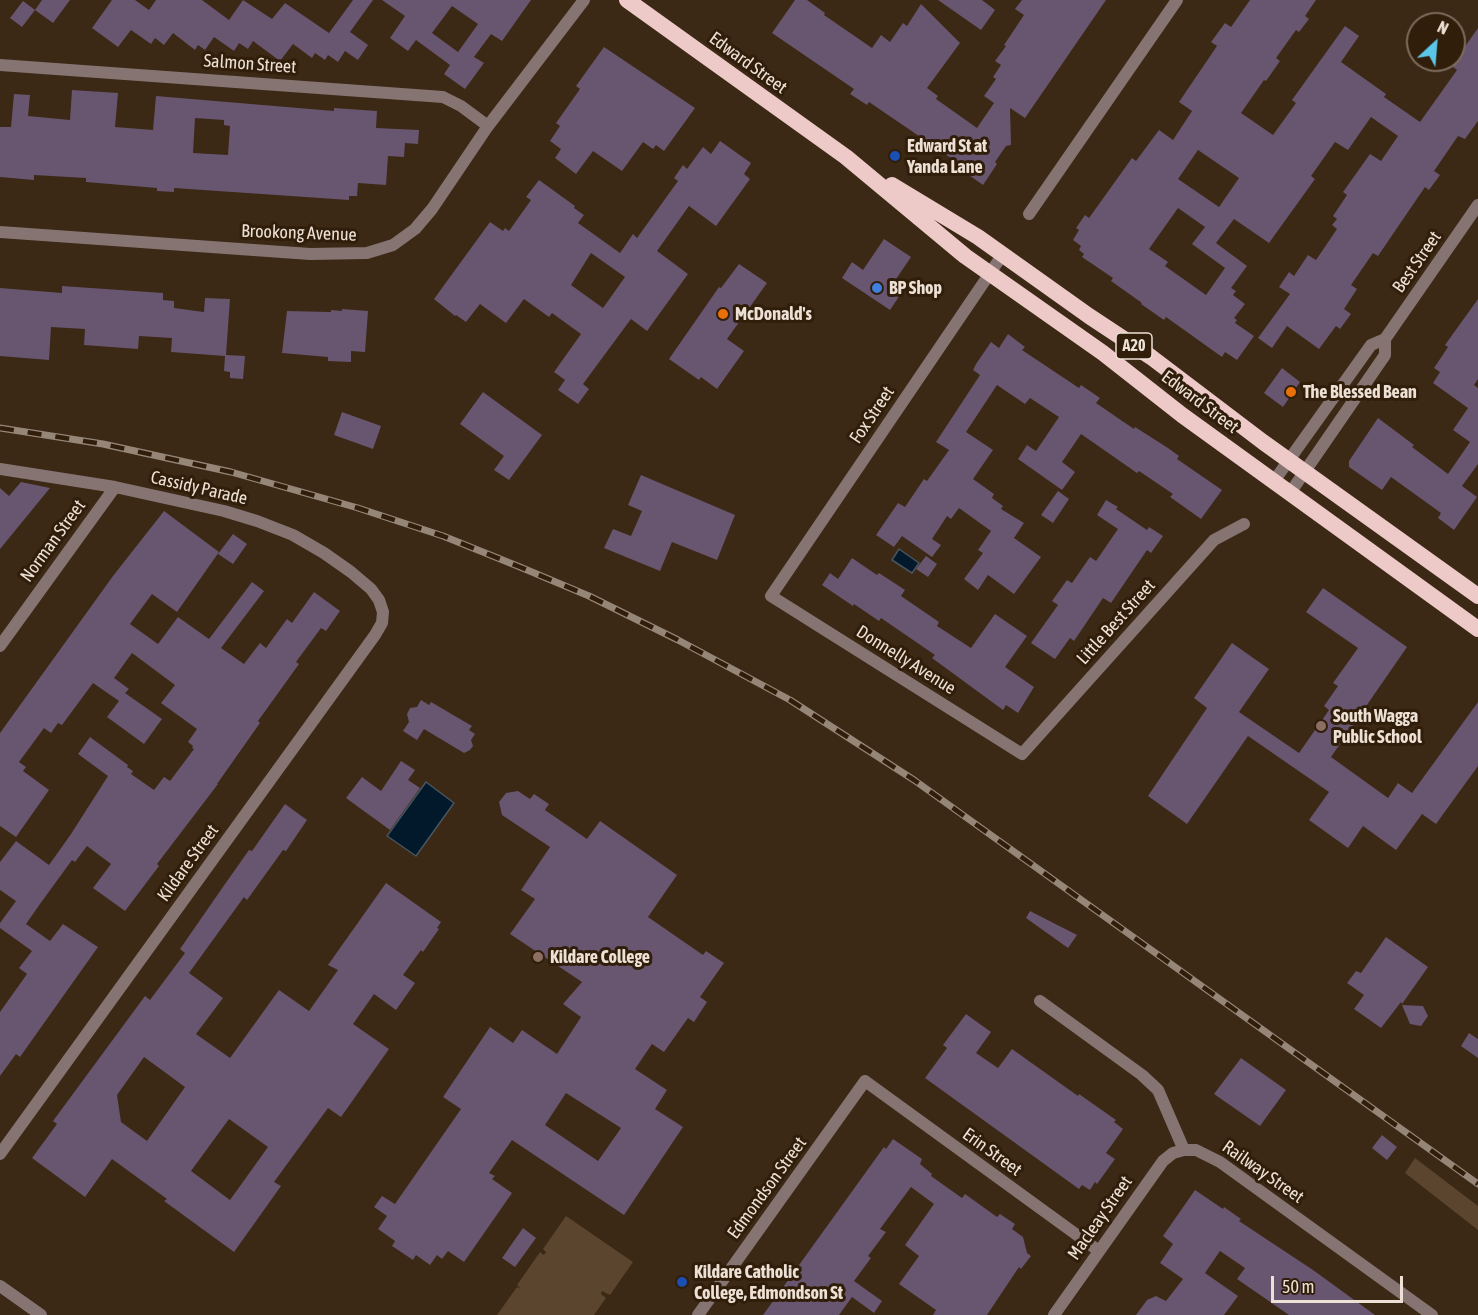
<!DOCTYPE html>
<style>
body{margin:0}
#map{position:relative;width:1478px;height:1315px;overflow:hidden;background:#3b2815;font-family:"Asap Condensed",sans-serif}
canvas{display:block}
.north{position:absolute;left:1406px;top:12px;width:60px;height:60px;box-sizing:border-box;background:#301e0b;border:2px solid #7c6c5c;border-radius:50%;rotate:26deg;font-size:16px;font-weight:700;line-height:24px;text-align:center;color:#ede1d5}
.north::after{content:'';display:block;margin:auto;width:21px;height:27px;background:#5bc7e7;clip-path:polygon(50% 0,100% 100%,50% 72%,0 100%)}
.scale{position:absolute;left:1271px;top:1276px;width:132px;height:27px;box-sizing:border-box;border:3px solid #ede1d5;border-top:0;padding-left:8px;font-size:18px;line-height:21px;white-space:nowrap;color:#ede1d5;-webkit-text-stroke:4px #301e0b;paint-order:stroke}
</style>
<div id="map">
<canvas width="1478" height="1315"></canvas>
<div class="north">N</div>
<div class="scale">50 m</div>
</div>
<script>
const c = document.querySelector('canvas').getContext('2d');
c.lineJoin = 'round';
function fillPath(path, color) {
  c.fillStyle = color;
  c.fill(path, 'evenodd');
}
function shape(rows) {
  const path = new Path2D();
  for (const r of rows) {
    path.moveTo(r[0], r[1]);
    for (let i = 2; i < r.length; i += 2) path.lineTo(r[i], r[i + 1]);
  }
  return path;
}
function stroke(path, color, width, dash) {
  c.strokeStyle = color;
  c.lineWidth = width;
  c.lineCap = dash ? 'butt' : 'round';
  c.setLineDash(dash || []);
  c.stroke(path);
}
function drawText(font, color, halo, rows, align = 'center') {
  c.font = font + ' "Asap Condensed",sans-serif';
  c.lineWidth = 6;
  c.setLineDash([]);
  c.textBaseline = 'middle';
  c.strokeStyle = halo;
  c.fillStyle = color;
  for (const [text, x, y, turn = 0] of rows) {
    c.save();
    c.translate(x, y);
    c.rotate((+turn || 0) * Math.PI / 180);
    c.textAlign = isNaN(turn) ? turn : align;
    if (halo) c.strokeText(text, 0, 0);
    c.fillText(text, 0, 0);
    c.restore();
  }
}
const green = shape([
 [1415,1158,1478,1206,1478,1230,1405,1173],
 [566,1216,633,1262,610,1295,602,1291,601,1294,606,1298,594,1315,497,1315,517,1287,521,1289,517,1285,540,1252,544,1255,546,1252,543,1249]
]);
const water = shape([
 [899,549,919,563,912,573,892,560,899,549],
 [426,782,454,803,416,856,387,836,426,782]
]);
const building = shape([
 [42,0,70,0,53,23,35,10],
 [112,0,135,0,149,10,156,0,202,0,229,20,243,0,272,19,285,3,329,33,353,0,373,0,350,32,368,45,358,60,345,51,338,62,328,55,325,60,315,53,312,58,293,44,280,61,253,41,248,49,239,43,234,51,214,37,205,50,198,45,195,50,173,33,164,45,155,38,151,44,131,30,118,47,92,28],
 [382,0,531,0,502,41,491,34,474,57,484,63,465,89,444,74,450,65,416,40,408,51,390,38,405,16],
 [452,6,478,24,458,52,432,33],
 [795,0,807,0,825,13,824,15,872,48,881,35,890,42,903,23,907,26,921,4,960,43,927,88,938,96,936,99,977,128,994,103,984,96,996,79,993,77,1001,65,995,61,1006,46,1004,45,1024,15,1015,9,1022,0,1106,0,1025,118,1010,108,1011,145,1006,146,995,162,997,164,983,185,956,166,958,163,913,132,869,102,867,105,850,94,854,89,772,33],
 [938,0,982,0,995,10,981,30],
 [1250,0,1316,0,1305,16,1309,19,1299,32,1296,30,1276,58,1280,61,1266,81,1264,80,1241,113,1273,135,1296,103,1292,100,1345,26,1359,36,1341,62,1386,94,1384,97,1420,122,1457,70,1449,64,1452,60,1454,60,1456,53,1459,55,1478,28,1478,121,1465,139,1458,136,1434,171,1440,175,1429,190,1425,187,1378,256,1373,253,1351,285,1357,289,1344,309,1351,314,1340,329,1336,326,1319,349,1287,326,1272,348,1258,338,1290,294,1279,287,1289,272,1294,276,1308,255,1316,260,1337,229,1332,225,1337,219,1333,216,1347,195,1343,192,1370,154,1381,161,1398,136,1371,117,1348,150,1335,142,1311,176,1315,179,1269,243,1234,219,1216,243,1247,266,1231,288,1236,291,1233,295,1245,304,1234,318,1237,320,1235,323,1254,336,1237,360,1225,352,1222,357,1166,317,1164,320,1141,304,1142,303,1111,281,1113,278,1082,257,1084,254,1079,250,1081,246,1073,240,1079,230,1076,228,1085,215,1089,218,1132,158,1136,161,1159,130,1173,140,1192,111,1179,102,1217,46,1211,42,1225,23,1231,27],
 [1198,150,1239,178,1219,207,1178,179],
 [1178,208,1205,227,1192,244,1225,268,1206,295,1165,266,1168,262,1149,249],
 [23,1,35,10,22,27,10,18],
 [604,47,695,108,664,151,656,145,653,149,643,142,622,171,593,151,576,174,555,158,561,149,550,141,560,126,556,123,580,89,576,86],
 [72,90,118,93,115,127,153,130,156,96,334,111,334,108,377,111,376,128,419,130,418,144,405,143,404,157,388,156,386,185,358,183,357,196,349,196,349,200,174,188,174,192,157,191,157,188,86,182,86,178,34,175,34,180,0,177,0,127,11,127,14,94,30,95,28,116,70,120],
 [195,118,224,120,224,125,230,126,228,155,193,153],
 [720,141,751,163,744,174,750,179,716,226,689,206,657,251,688,274,647,331,631,319,583,384,589,389,578,404,558,390,565,380,554,372,581,334,552,313,549,317,524,299,506,323,480,304,466,322,456,315,455,316,434,299,490,222,503,231,505,228,509,231,531,200,526,197,539,180,575,206,574,208,584,215,578,223,620,253,633,234,637,238,678,181,674,178,683,165,687,169,703,147,711,154],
 [591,253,625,277,603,308,571,285],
 [884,239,911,257,892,285,902,292,890,310,842,278,852,262,863,270],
 [739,264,767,283,727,339,744,351,717,389,701,377,699,380,669,359,719,287,721,288],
 [62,286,163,293,163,300,174,301,174,308,204,312,205,298,230,299,226,355,245,356,243,379,230,378,230,372,224,371,225,356,171,352,172,338,139,336,138,349,84,345,85,329,51,327,49,360,0,356,0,288,62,293],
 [1478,299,1478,379,1474,385,1478,388,1478,464,1462,486,1477,497,1454,530,1438,518,1441,513,1391,477,1382,490,1349,467,1349,461,1378,418,1414,445,1412,447,1448,474,1470,442,1453,430,1468,408,1433,383,1440,372,1434,368,1448,347,1445,345],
 [342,309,368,311,365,352,351,351,351,362,328,361,328,357,282,353,287,311,331,312,331,310,342,311],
 [1008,334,1025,347,1022,350,1079,388,1081,385,1100,398,1096,403,1134,429,1135,427,1168,448,1179,456,1177,459,1222,490,1201,519,1170,497,1173,494,1139,471,1137,473,1081,434,1062,462,1075,472,1062,490,1018,459,1027,445,1036,451,1059,417,1030,398,1025,404,997,385,966,432,993,450,973,479,994,494,992,498,1003,506,1001,509,1024,523,1014,538,1041,557,1014,594,988,575,978,590,964,579,983,553,978,550,991,531,959,508,951,519,947,516,932,539,941,545,932,557,902,536,894,547,876,535,898,503,905,507,924,479,927,481,949,450,936,442,980,375,973,370,976,364,991,342,999,348],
 [1282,368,1300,382,1283,407,1264,393],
 [483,392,542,435,509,480,494,470,504,456,460,424],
 [342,412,381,426,373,449,334,435],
 [641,475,735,515,717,560,672,542,660,571,604,548,613,529,631,536,642,511,628,505],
 [21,482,50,488,0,549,0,488,9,496],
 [1058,491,1069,499,1053,523,1041,515],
 [1106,500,1118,507,1116,509,1147,530,1149,527,1163,536,1151,553,1147,550,1111,603,1103,598,1074,641,1070,638,1055,659,1031,643,1058,605,1052,601,1067,580,1072,583,1090,557,1096,561,1118,529,1097,515],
 [164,511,219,552,177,612,152,594,130,624,158,644,178,617,209,639,252,582,264,591,221,648,244,664,260,643,266,648,287,619,292,623,314,592,340,611,326,631,321,628,296,662,299,664,258,721,260,723,217,784,218,784,157,864,159,866,125,911,93,888,111,864,87,846,75,862,72,860,40,904,26,924,50,941,63,924,98,947,20,1057,16,1054,0,1076,0,1012,27,974,19,968,32,951,0,928,0,923,16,901,0,890,0,862,16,841,49,865,71,834,108,776,78,754,90,737,128,765,127,767,133,771,131,774,154,790,164,777,170,781,194,749,192,748,193,746,188,742,197,729,161,703,175,685,132,653,114,678,129,689,125,693,162,719,144,744,107,717,119,701,93,683,62,725,58,723,51,733,44,728,19,762,26,767,23,771,49,790,16,837,0,826,0,733,113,576],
 [233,534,247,544,233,564,218,554],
 [926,556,937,564,928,577,916,569],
 [852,558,877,575,879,573,905,590,901,596,939,622,937,626,971,648,995,614,1027,636,1005,667,1034,687,1018,713,1006,705,1003,710,932,658,935,655,881,618,879,621,854,604,853,606,822,585,830,573,838,579],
 [1323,588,1407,647,1331,757,1388,798,1398,783,1412,793,1478,702,1478,766,1436,824,1422,814,1396,850,1363,826,1348,848,1309,820,1329,792,1248,736,1187,824,1148,796,1207,708,1194,698,1232,643,1269,669,1239,712,1299,753,1329,710,1324,706,1338,686,1333,683,1358,648,1306,612],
 [421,700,429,705,431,702,472,726,469,730,475,734,471,740,473,746,470,750,464,753,424,729,417,740,403,731,409,722,407,714,410,708,417,707],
 [401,761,415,770,408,780,420,788,390,830,346,798,362,777,381,791],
 [518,791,530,799,534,794,549,804,545,810,587,839,600,821,677,875,648,917,703,955,706,951,724,963,700,997,707,1002,694,1022,688,1018,664,1052,652,1044,635,1069,667,1090,655,1109,683,1127,624,1215,512,1140,489,1173,495,1176,492,1179,512,1193,464,1262,448,1251,442,1259,437,1255,430,1265,416,1255,413,1260,392,1246,395,1241,378,1229,387,1216,374,1207,382,1196,395,1204,461,1109,443,1097,490,1027,513,1043,522,1030,557,1054,581,1017,563,1004,582,982,510,934,535,899,521,890,550,847,502,815,499,802,506,793],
 [566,1093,621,1128,598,1161,545,1125],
 [285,804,307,820,286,851,283,850,247,900,244,897,189,973,223,998,196,1034,230,1058,279,990,309,1011,338,970,328,965,386,883,441,922,437,928,439,929,423,952,421,950,403,975,415,983,396,1010,374,994,353,1024,389,1049,341,1117,328,1108,274,1182,281,1186,234,1252,164,1201,167,1199,112,1159,85,1197,32,1158,57,1124,53,1121,145,996,150,1000,185,953,180,949,225,884,249,850,252,851],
 [144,1057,185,1087,147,1141,121,1122,117,1095],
 [229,1119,268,1147,230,1200,191,1171],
 [1030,911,1077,935,1068,948,1026,918],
 [1386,937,1428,967,1402,1004,1401,1002,1381,1028,1354,1009,1364,995,1347,983,1356,971,1361,973],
 [1402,1005,1423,1006,1428,1016,1421,1026,1410,1024],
 [966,1014,991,1032,976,1053,998,1068,1012,1049,1078,1096,1079,1094,1116,1120,1114,1122,1123,1129,1106,1153,1115,1159,1097,1184,1095,1182,1090,1190,1082,1185,1079,1189,925,1078,947,1048,943,1045],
 [1469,1033,1478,1039,1478,1058,1461,1046],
 [1241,1058,1286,1090,1260,1126,1214,1094],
 [1382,1135,1397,1147,1387,1160,1372,1148],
 [893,1139,922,1159,920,1164,932,1174,931,1176,962,1198,965,1194,997,1217,1000,1214,1015,1224,1012,1229,1023,1237,1027,1253,1031,1256,1021,1269,1019,1267,987,1315,933,1315,936,1310,899,1284,919,1256,905,1245,934,1204,911,1187,880,1229,886,1232,868,1256,871,1258,854,1281,882,1301,874,1313,852,1297,839,1315,763,1315,884,1147,886,1149],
 [1195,1190,1223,1209,1224,1207,1241,1219,1239,1221,1313,1270,1375,1315,1289,1315,1237,1279,1245,1268,1220,1251,1205,1273,1238,1296,1224,1315,1136,1315,1147,1300,1156,1296,1166,1301,1183,1279,1160,1263,1173,1244,1163,1236],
 [523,1228,536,1238,515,1267,502,1258]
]);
const minor = shape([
 [0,65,443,97,461,106,488,126],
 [1029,214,1177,0],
 [0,232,310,254,367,253,393,245,415,229,432,209,488,126,584,0],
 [1003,254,771,596,1022,754,1214,540,1244,524],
 [0,469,115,487,224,511,257,521,293,535,324,553,351,572,371,589,379,600,383,612,382,623,375,635,0,1154],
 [0,646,115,487],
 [1040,1001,1142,1075,1158,1090,1184,1150]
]);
const tertiary = shape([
 [1274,481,1371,345,1385,339,1478,205],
 [1290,493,1385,355,1385,339],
 [0,1286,41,1315],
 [698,1315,865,1081,1099,1251],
 [1054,1315,1163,1161,1173,1153,1184,1150,1196,1150,1220,1162,1432,1315]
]);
const trunk = shape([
 [627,0,846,157,965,256,1103,353,1182,415,1478,629],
 [892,185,978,237,1089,316,1151,357,1263,442,1478,596]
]);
const rail = shape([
 [0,428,103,444,231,472,358,508,443,536,520,567,589,596,678,640,790,700,914,780,1478,1184]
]);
const markers = [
 [895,156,6,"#1a4fb4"],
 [877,288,6,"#3f7fe0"],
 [723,314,6,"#e8710a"],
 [1291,392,6,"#e8710a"],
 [1321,726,6,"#8d6e63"],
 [538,957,6,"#8d6e63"],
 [682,1282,6,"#1a4fb4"]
];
const shields = [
 [1134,346,36]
];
const shieldNames = [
 ["A20",1134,346]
];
const streetNames = [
 ["Edward Street",748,63,36],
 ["Salmon Street",250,64,4],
 ["Brookong Avenue",299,233,2],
 ["Best Street",1417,262,-55],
 ["Edward Street",1200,402,37],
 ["Fox Street",872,415,-56],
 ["Cassidy Parade",199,488,13],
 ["Norman Street",53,541,-54],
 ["Little Best Street",1116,622,-48],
 ["Donnelly Avenue",906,660,32],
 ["Kildare Street",188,863,-54],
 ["Erin Street",992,1152,36],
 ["Railway Street",1263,1172,35],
 ["Edmondson Street",767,1188,-54],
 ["Macleay Street",1100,1218,-55]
];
const poiNames = [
 ["Edward St at",907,146],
 ["Yanda Lane",907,167],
 ["BP Shop",889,288],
 ["McDonald's",735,314],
 ["The Blessed Bean",1303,392],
 ["South Wagga",1333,716],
 ["Public School",1333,737],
 ["Kildare College",550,957],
 ["Kildare Catholic",694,1272],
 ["College, Edmondson St",694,1293]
];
fillPath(green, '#5b452f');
fillPath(water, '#02192b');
stroke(water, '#48555e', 1.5);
fillPath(building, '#68556f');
stroke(minor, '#857472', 12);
stroke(tertiary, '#857472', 12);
stroke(trunk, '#edcac8', 16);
stroke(rail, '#958677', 7);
stroke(rail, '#301e0b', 4.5, [14]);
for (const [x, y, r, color] of markers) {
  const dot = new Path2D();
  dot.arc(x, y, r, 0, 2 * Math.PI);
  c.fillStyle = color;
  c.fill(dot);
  stroke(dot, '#301e0b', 2);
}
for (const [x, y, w] of shields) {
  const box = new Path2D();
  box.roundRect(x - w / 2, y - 13, w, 26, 4.5);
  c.fillStyle = '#301e0b';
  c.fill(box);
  stroke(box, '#ede1d5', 1.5);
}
drawText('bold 16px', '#ede1d5', null, shieldNames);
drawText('18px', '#ede1d5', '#301e0b', streetNames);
drawText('bold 18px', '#ede1d5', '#301e0b', poiNames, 'left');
</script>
